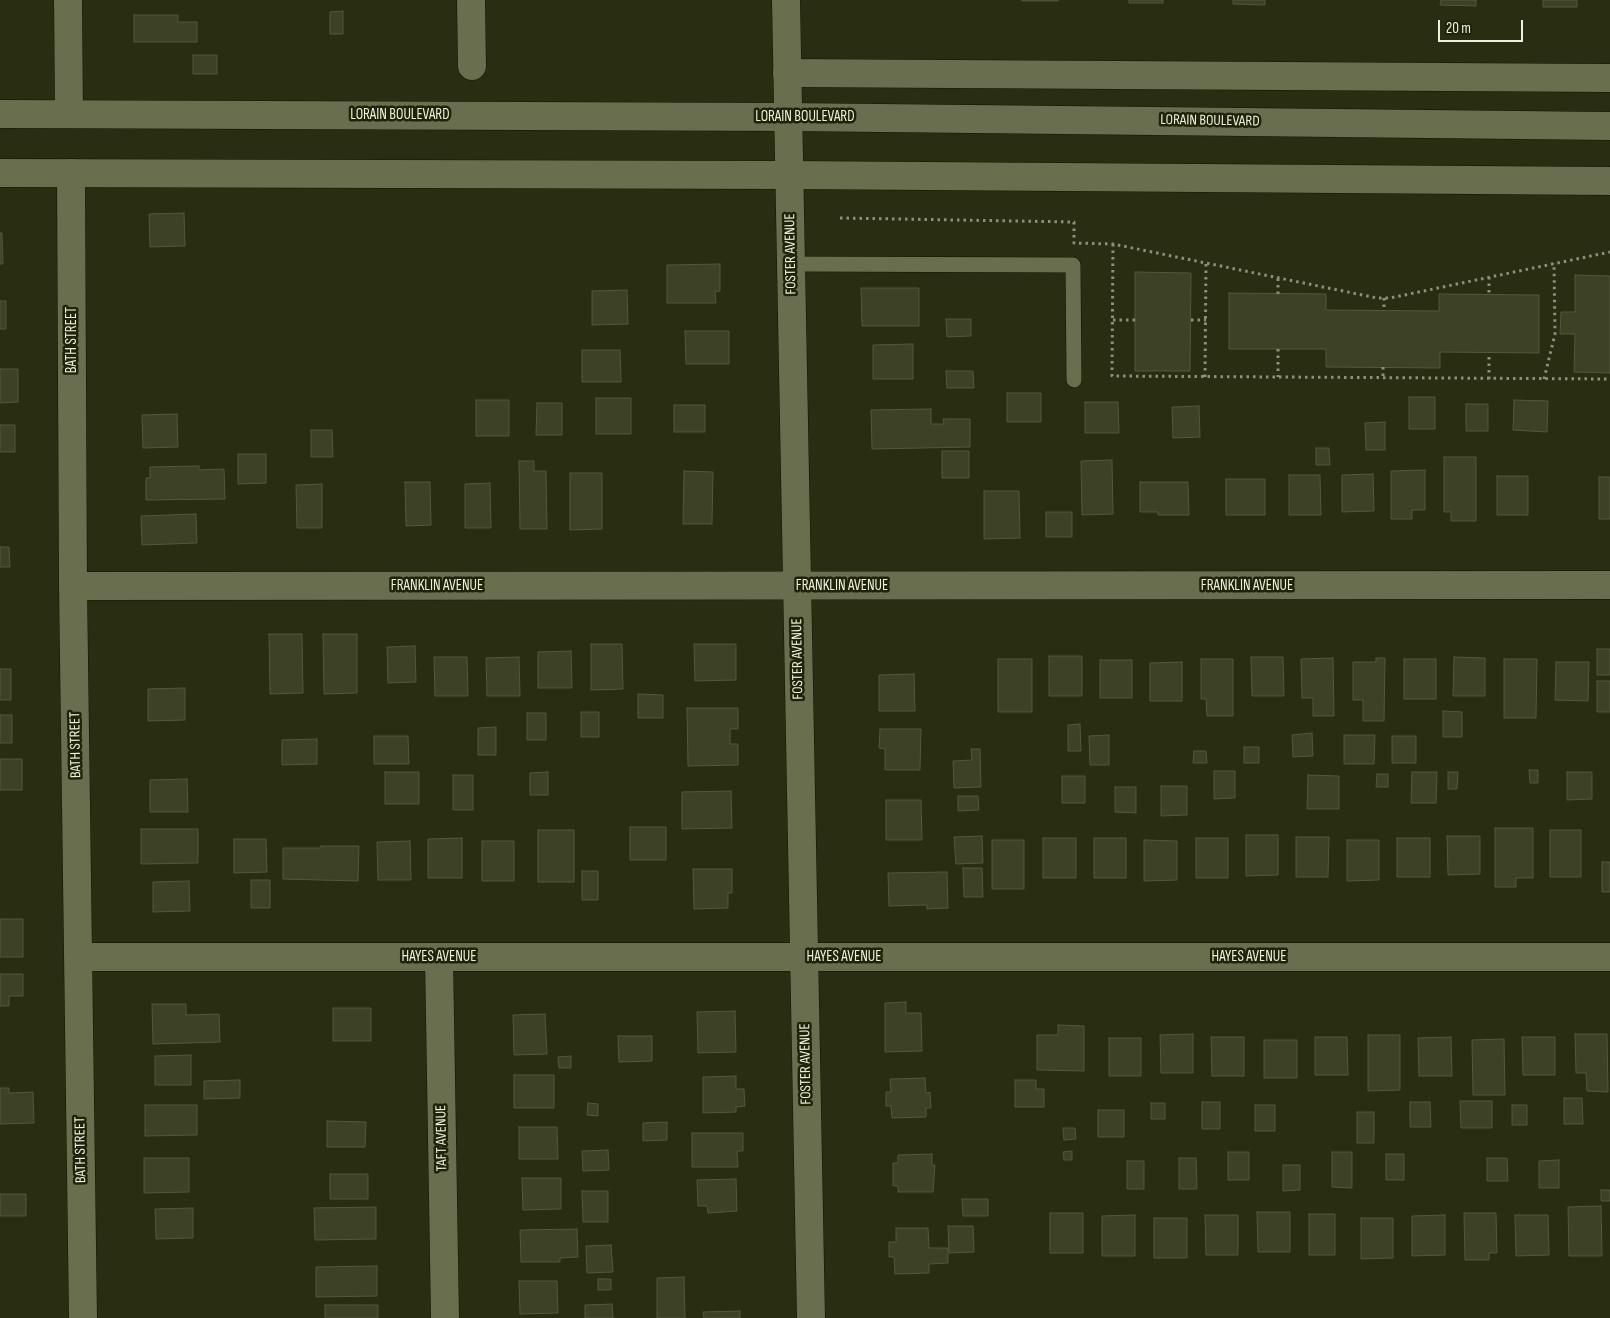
<!DOCTYPE html>
<style>
body{margin:0}
#map{position:relative;width:1610px;height:1318px;overflow:hidden;background:#292d11;font-family:"Sofia Sans Condensed",sans-serif}
canvas{display:block}
.scale{position:absolute;left:1438px;top:20px;width:85px;height:22px;box-sizing:border-box;border:2px solid #ecf0de;border-top:0;padding-left:6px;font-size:15px;line-height:18px;white-space:nowrap;color:#ecf0de;-webkit-text-stroke:4px #202307;paint-order:stroke}
</style>
<div id="map">
<canvas width="1610" height="1318"></canvas>
<div class="scale">20 m</div>
</div>
<script>
const c = document.querySelector('canvas').getContext('2d');
c.lineJoin = 'round';
function fillPath(path, color) {
  c.fillStyle = color;
  c.fill(path, 'evenodd');
}
function shape(rows) {
  const path = new Path2D();
  for (const r of rows) {
    path.moveTo(r[0], r[1]);
    for (let i = 2; i < r.length; i += 2) path.lineTo(r[i], r[i + 1]);
  }
  return path;
}
function stroke(path, color, width, dash) {
  c.strokeStyle = color;
  c.lineWidth = width;
  c.lineCap = dash ? 'butt' : 'round';
  c.setLineDash(dash || []);
  c.stroke(path);
}
function drawText(font, color, halo, rows, align = 'center') {
  c.font = font + ' "Sofia Sans Condensed",sans-serif';
  c.lineWidth = 5;
  c.setLineDash([]);
  c.textBaseline = 'middle';
  c.strokeStyle = halo;
  c.fillStyle = color;
  for (const [text, x, y, turn = 0] of rows) {
    c.save();
    c.translate(x, y);
    c.rotate((+turn || 0) * Math.PI / 180);
    c.textAlign = isNaN(turn) ? turn : align;
    if (halo) c.strokeText(text, 0, 0);
    c.fillText(text, 0, 0);
    c.restore();
  }
}
const building = shape([
 [1022,0,1058,0,1058,1,1022,1,1022,0],
 [1129,0,1163,0,1163,3,1129,3,1129,0],
 [1233,0,1265,0,1265,5,1233,4,1233,0],
 [1441,0,1476,0,1476,6,1440,5,1441,0],
 [1543,0,1577,0,1577,7,1543,7,1543,0],
 [343,11,343,34,330,34,330,12,343,11],
 [134,15,178,15,178,22,197,22,197,42,134,42,134,15],
 [193,55,217,55,217,74,193,74,193,55],
 [184,213,185,246,150,247,149,214,184,213],
 [0,233,2,233,3,264,0,264,0,233],
 [720,264,720,291,715,292,716,303,667,303,667,265,720,264],
 [1135,272,1191,273,1190,371,1135,371,1135,272],
 [1575,275,1610,276,1610,373,1574,372,1575,334,1560,334,1561,312,1575,312,1575,275],
 [861,288,919,288,919,326,862,326,861,288],
 [627,290,628,324,592,325,592,291,627,290],
 [1229,293,1326,294,1326,310,1439,311,1439,294,1539,295,1539,353,1440,352,1440,368,1326,367,1326,349,1229,349,1229,293],
 [0,301,6,301,6,329,0,329,0,301],
 [946,319,971,319,971,336,947,337,946,319],
 [685,331,729,331,729,364,686,364,685,331],
 [913,344,913,379,873,379,873,345,913,344],
 [582,350,620,350,621,382,582,382,582,350],
 [0,369,18,369,18,402,0,403,0,369],
 [946,371,973,371,974,388,947,388,946,371],
 [1007,393,1041,393,1041,422,1007,422,1007,393],
 [1409,397,1435,397,1435,429,1409,429,1409,397],
 [596,398,631,398,631,434,596,434,596,398],
 [476,400,509,400,509,436,476,436,476,400],
 [1514,400,1548,401,1547,432,1513,430,1514,400],
 [1085,402,1118,402,1119,433,1085,433,1085,402],
 [537,403,562,403,562,435,536,435,537,403],
 [1466,404,1488,404,1488,431,1466,431,1466,404],
 [674,405,705,405,705,432,674,432,674,405],
 [1199,406,1200,437,1173,438,1172,407,1199,406],
 [931,409,931,424,944,424,943,419,970,419,970,447,872,449,871,410,931,409],
 [177,414,178,447,143,448,142,415,177,414],
 [1385,422,1385,450,1366,450,1365,423,1385,422],
 [0,425,15,425,15,452,0,452,0,425],
 [311,430,332,430,333,457,311,457,311,430],
 [1316,448,1329,448,1330,465,1316,465,1316,448],
 [942,451,969,451,969,478,942,478,942,451],
 [238,454,266,454,266,483,238,484,238,454],
 [1444,457,1476,457,1476,521,1451,521,1451,512,1444,512,1444,457],
 [1112,460,1113,514,1082,515,1081,461,1112,460],
 [519,461,534,461,534,471,546,471,547,529,520,529,519,461],
 [199,466,199,470,224,469,225,499,146,500,146,478,150,478,150,467,199,466],
 [1425,470,1425,510,1412,510,1412,519,1391,519,1391,471,1425,470],
 [684,471,713,472,712,524,683,524,684,471],
 [570,473,602,473,602,529,570,530,570,473],
 [1373,474,1374,511,1342,512,1342,475,1373,474],
 [1289,475,1320,475,1321,515,1289,515,1289,475],
 [1497,476,1528,476,1528,515,1497,515,1497,476],
 [1599,477,1610,477,1610,519,1599,519,1599,477],
 [1226,479,1265,479,1265,515,1226,515,1226,479],
 [405,482,430,482,431,525,406,526,405,482],
 [1140,482,1188,482,1189,515,1158,515,1158,512,1140,512,1140,482],
 [490,483,491,528,465,528,465,484,490,483],
 [322,484,322,528,297,528,296,485,322,484],
 [984,491,1019,491,1020,538,984,539,984,491],
 [1046,512,1072,512,1072,537,1046,537,1046,512],
 [196,514,197,543,142,545,141,516,196,514],
 [0,547,9,547,10,567,0,567,0,547],
 [269,634,302,634,303,693,270,694,269,634],
 [323,634,357,634,357,693,324,694,323,634],
 [591,644,622,644,623,689,591,690,591,644],
 [694,644,736,644,736,680,695,681,694,644],
 [415,646,416,682,388,683,387,647,415,646],
 [1597,649,1610,649,1610,675,1597,675,1597,649],
 [571,651,572,688,538,688,538,652,571,651],
 [1049,656,1082,656,1082,696,1049,696,1049,656],
 [434,657,467,657,468,696,435,696,434,657],
 [519,657,520,696,487,696,486,658,519,657],
 [1251,657,1283,657,1284,696,1252,696,1251,657],
 [1454,657,1485,658,1485,696,1453,696,1454,657],
 [1333,658,1334,716,1313,716,1313,698,1302,698,1301,659,1333,658],
 [1376,658,1385,658,1384,721,1363,721,1363,700,1353,700,1353,662,1376,662,1376,658],
 [998,659,1032,659,1032,712,998,712,998,659],
 [1201,659,1233,659,1233,716,1207,716,1206,699,1201,699,1201,659],
 [1404,659,1436,659,1436,699,1404,699,1404,659],
 [1504,659,1537,659,1536,718,1504,718,1504,659],
 [1100,660,1132,660,1132,698,1100,698,1100,660],
 [1182,662,1182,701,1150,701,1150,663,1182,662],
 [1556,662,1589,662,1588,701,1555,700,1556,662],
 [0,669,11,669,11,700,0,700,0,669],
 [914,674,915,711,879,711,879,675,914,674],
 [1597,681,1610,681,1610,712,1597,712,1597,681],
 [185,688,185,720,148,721,148,689,185,688],
 [638,694,663,695,663,718,638,718,638,694],
 [687,708,738,708,738,729,730,729,730,744,738,744,738,765,688,766,687,708],
 [1443,711,1462,712,1462,737,1443,737,1443,711],
 [581,712,599,712,599,737,581,737,581,712],
 [527,713,546,713,546,740,527,740,527,713],
 [0,715,12,715,12,743,0,743,0,715],
 [1080,724,1081,751,1068,751,1068,725,1080,724],
 [496,727,496,755,478,755,478,728,496,727],
 [880,729,921,729,920,770,885,770,885,749,879,748,880,729],
 [1312,733,1313,756,1293,757,1292,735,1312,733],
 [1109,735,1109,765,1090,765,1089,736,1109,735],
 [1344,735,1375,735,1374,764,1344,764,1344,735],
 [374,736,408,736,409,764,374,764,374,736],
 [1392,736,1416,736,1416,763,1392,763,1392,736],
 [317,739,317,764,282,765,282,740,317,739],
 [1244,747,1259,747,1259,763,1244,763,1244,747],
 [971,749,980,749,981,787,954,788,953,761,972,760,971,749],
 [1194,751,1206,751,1207,763,1193,763,1194,751],
 [0,759,22,759,22,790,0,790,0,759],
 [1529,770,1538,770,1538,783,1530,783,1529,770],
 [1214,771,1235,771,1235,798,1214,799,1214,771],
 [385,772,419,772,419,804,385,804,385,772],
 [548,772,548,795,530,795,530,773,548,772],
 [1412,772,1437,772,1436,803,1411,803,1412,772],
 [1448,772,1458,772,1457,789,1448,789,1448,772],
 [1567,772,1592,772,1592,799,1567,800,1567,772],
 [1377,774,1388,774,1388,787,1376,787,1377,774],
 [453,775,473,775,473,810,453,810,453,775],
 [1308,775,1339,776,1339,809,1307,809,1308,775],
 [1062,776,1085,776,1085,803,1062,803,1062,776],
 [187,779,188,812,150,812,150,780,187,779],
 [1161,786,1187,786,1187,815,1161,816,1161,786],
 [1115,787,1136,787,1136,813,1115,812,1115,787],
 [731,791,732,828,682,829,682,792,731,791],
 [958,796,978,796,979,810,958,811,958,796],
 [886,800,921,800,922,840,886,840,886,800],
 [630,827,666,827,666,860,630,860,630,827],
 [1495,828,1533,828,1533,878,1516,878,1516,887,1495,887,1495,828],
 [141,829,198,829,198,863,141,864,141,829],
 [538,830,574,830,574,882,538,882,538,830],
 [1550,830,1581,830,1581,877,1550,877,1550,830],
 [1246,835,1278,835,1278,875,1246,876,1246,835],
 [982,836,983,863,956,864,954,837,982,836],
 [1447,836,1480,836,1480,874,1448,875,1447,836],
 [1296,837,1329,837,1328,877,1296,877,1296,837],
 [462,838,462,878,428,878,428,839,462,838],
 [1043,838,1076,838,1076,878,1043,878,1043,838],
 [1094,838,1126,838,1126,878,1094,878,1094,838],
 [1196,838,1228,838,1228,878,1196,878,1196,838],
 [1397,838,1430,838,1430,877,1397,877,1397,838],
 [234,839,266,839,267,872,234,873,234,839],
 [992,840,1024,840,1024,889,992,889,992,840],
 [1144,840,1177,841,1177,880,1144,881,1144,840],
 [1347,840,1379,840,1379,880,1347,881,1347,840],
 [410,841,411,880,378,880,377,842,410,841],
 [482,841,514,841,514,881,482,881,482,841],
 [321,846,359,846,358,881,283,879,283,848,321,848,321,846],
 [1602,862,1610,862,1610,892,1602,892,1602,862],
 [963,868,982,868,983,897,964,897,963,868],
 [693,869,732,869,732,893,728,893,728,908,694,909,693,869],
 [582,871,598,871,598,900,582,900,582,871],
 [947,872,948,908,927,909,927,905,889,906,888,873,947,872],
 [251,880,270,880,270,908,251,908,251,880],
 [189,881,190,911,153,912,153,882,189,881],
 [0,919,23,919,23,957,0,957,0,919],
 [0,974,23,974,23,996,9,996,9,1006,0,1006,0,974],
 [906,1002,906,1013,921,1013,922,1051,885,1052,885,1003,906,1002],
 [152,1004,186,1004,186,1015,219,1014,220,1042,153,1044,152,1004],
 [333,1008,371,1008,371,1041,333,1041,333,1008],
 [735,1011,736,1052,698,1053,697,1012,735,1011],
 [545,1014,547,1054,514,1055,513,1015,545,1014],
 [1058,1025,1084,1026,1084,1071,1037,1070,1037,1035,1058,1035,1058,1025],
 [1193,1034,1193,1073,1161,1073,1160,1035,1193,1034],
 [1575,1034,1607,1034,1608,1092,1587,1091,1586,1073,1576,1073,1575,1034],
 [1368,1035,1400,1035,1400,1090,1368,1091,1368,1035],
 [618,1036,652,1036,652,1061,619,1062,618,1036],
 [1211,1037,1244,1037,1244,1076,1212,1076,1211,1037],
 [1315,1037,1347,1037,1348,1075,1315,1075,1315,1037],
 [1451,1037,1452,1076,1419,1076,1418,1038,1451,1037],
 [1522,1037,1555,1037,1555,1075,1523,1075,1522,1037],
 [1109,1038,1141,1038,1141,1076,1109,1076,1109,1038],
 [1504,1039,1505,1095,1473,1095,1472,1040,1504,1039],
 [1264,1040,1297,1040,1297,1078,1264,1078,1264,1040],
 [191,1055,191,1085,155,1085,155,1056,191,1055],
 [571,1056,571,1068,559,1068,558,1057,571,1056],
 [514,1075,554,1075,554,1108,514,1108,514,1075],
 [736,1076,736,1089,744,1089,745,1106,736,1107,736,1112,703,1113,703,1077,736,1076],
 [925,1078,926,1093,930,1092,931,1108,926,1108,926,1117,892,1118,891,1106,886,1106,886,1092,891,1092,890,1079,925,1078],
 [240,1080,240,1098,204,1099,204,1081,240,1080],
 [1015,1080,1036,1080,1036,1089,1044,1089,1044,1107,1015,1107,1015,1080],
 [0,1088,9,1088,9,1093,33,1092,34,1123,0,1124,0,1088],
 [1564,1098,1582,1098,1583,1124,1564,1124,1564,1098],
 [1460,1101,1492,1101,1492,1128,1461,1128,1460,1101],
 [1202,1102,1220,1102,1220,1129,1202,1129,1202,1102],
 [1410,1102,1430,1102,1431,1127,1410,1127,1410,1102],
 [588,1103,598,1104,598,1116,587,1115,588,1103],
 [1151,1103,1165,1103,1165,1119,1151,1119,1151,1103],
 [145,1105,197,1105,197,1135,145,1136,145,1105],
 [1255,1105,1275,1105,1275,1131,1255,1131,1255,1105],
 [1512,1105,1527,1105,1527,1125,1512,1125,1512,1105],
 [1098,1110,1124,1110,1124,1137,1098,1137,1098,1110],
 [1357,1112,1374,1112,1374,1143,1357,1143,1357,1112],
 [327,1121,366,1122,365,1147,327,1147,327,1121],
 [667,1122,667,1140,643,1141,643,1123,667,1122],
 [519,1127,557,1127,558,1159,519,1159,519,1127],
 [1063,1128,1075,1128,1076,1139,1064,1140,1063,1128],
 [692,1133,743,1133,743,1151,737,1151,738,1167,692,1167,692,1133],
 [608,1150,609,1170,583,1171,582,1151,608,1150],
 [1072,1151,1072,1160,1064,1160,1063,1152,1072,1151],
 [1228,1152,1249,1152,1249,1180,1228,1180,1228,1152],
 [1332,1152,1352,1152,1352,1188,1332,1187,1332,1152],
 [932,1154,932,1165,935,1165,933,1192,898,1192,898,1186,893,1186,893,1163,898,1163,898,1155,932,1154],
 [1386,1154,1404,1154,1404,1180,1386,1180,1386,1154],
 [144,1158,189,1158,189,1192,144,1193,144,1158],
 [1179,1158,1196,1158,1197,1189,1179,1189,1179,1158],
 [1487,1158,1507,1158,1508,1181,1487,1181,1487,1158],
 [1559,1160,1559,1188,1539,1188,1539,1161,1559,1160],
 [1127,1161,1144,1161,1144,1189,1127,1189,1127,1161],
 [1283,1165,1300,1165,1300,1190,1283,1191,1283,1165],
 [330,1174,368,1174,368,1199,330,1199,330,1174],
 [522,1178,561,1178,561,1209,523,1210,522,1178],
 [736,1179,737,1211,708,1213,707,1206,698,1206,697,1180,736,1179],
 [1601,1190,1610,1190,1610,1201,1601,1201,1601,1190],
 [582,1191,608,1191,608,1222,583,1222,582,1191],
 [0,1194,26,1194,26,1216,0,1216,0,1194],
 [962,1199,988,1199,988,1216,963,1216,962,1199],
 [1601,1206,1602,1256,1569,1256,1568,1207,1601,1206],
 [376,1207,376,1239,315,1240,314,1208,376,1207],
 [193,1208,193,1238,156,1239,155,1209,193,1208],
 [1257,1212,1290,1212,1290,1252,1258,1252,1257,1212],
 [1050,1213,1083,1213,1083,1253,1050,1253,1050,1213],
 [1464,1213,1496,1213,1497,1253,1489,1253,1489,1260,1465,1260,1464,1213],
 [1309,1214,1335,1214,1335,1255,1309,1255,1309,1214],
 [1135,1215,1135,1256,1102,1256,1102,1216,1135,1215],
 [1205,1215,1238,1215,1238,1255,1206,1255,1205,1215],
 [1445,1215,1445,1255,1412,1256,1412,1216,1445,1215],
 [1515,1215,1548,1215,1549,1255,1516,1256,1515,1215],
 [1154,1218,1187,1218,1187,1258,1154,1258,1154,1218],
 [1361,1218,1393,1218,1393,1258,1361,1259,1361,1218],
 [948,1226,973,1226,974,1252,949,1253,948,1226],
 [896,1228,928,1228,929,1248,948,1248,948,1263,929,1264,929,1273,895,1274,894,1257,889,1257,889,1242,896,1242,896,1228],
 [577,1229,578,1257,560,1258,560,1262,521,1262,520,1230,577,1229],
 [611,1245,613,1272,587,1273,586,1246,611,1245],
 [377,1266,377,1296,316,1297,316,1267,377,1266],
 [684,1277,685,1318,657,1318,657,1278,684,1277],
 [598,1279,611,1279,611,1290,598,1290,598,1279],
 [519,1281,557,1281,558,1313,520,1314,519,1281],
 [612,1304,613,1318,585,1318,585,1305,612,1304],
 [325,1305,378,1305,378,1318,325,1318,325,1305],
 [740,1311,740,1318,704,1318,703,1312,740,1311]
]);
const path = shape([
 [840,218,1074,222,1074,243,1113,244,1377,298,1390,298,1610,252],
 [1113,244,1112,376,1610,379],
 [1489,277,1489,294],
 [1278,294,1278,277],
 [1384,298,1384,310],
 [1113,320,1135,320],
 [1191,320,1206,320],
 [1278,349,1278,377],
 [1383,367,1383,378],
 [1205,377,1206,263],
 [1489,379,1489,353],
 [1544,379,1555,334,1554,263]
]);
const service = shape([
 [791,264,1073,265,1074,380]
]);
const minor = shape([
 [68,0,69,114],
 [471,0,472,66],
 [787,73,1610,78],
 [71,173,73,586,83,1318],
 [73,586,1610,585],
 [78,957,1610,957],
 [439,957,445,1318]
]);
const tertiary = shape([
 [786,0,811,1318]
]);
const secondary = shape([
 [0,114,788,117,1610,126],
 [0,173,789,175,1610,181]
]);
const streetNames = [
 ["LORAIN BOULEVARD",400,115],
 ["LORAIN BOULEVARD",805,117],
 ["LORAIN BOULEVARD",1210,121,1],
 ["FOSTER AVENUE",791,254,-91],
 ["BATH STREET",72,340,-90],
 ["FRANKLIN AVENUE",437,586],
 ["FRANKLIN AVENUE",842,586],
 ["FRANKLIN AVENUE",1247,586],
 ["FOSTER AVENUE",798,659,-91],
 ["BATH STREET",76,745,-91],
 ["HAYES AVENUE",439,957],
 ["HAYES AVENUE",844,957],
 ["HAYES AVENUE",1249,957],
 ["FOSTER AVENUE",806,1064,-91],
 ["TAFT AVENUE",442,1138,-91],
 ["BATH STREET",81,1150,-91]
];
fillPath(building, '#3d4225');
stroke(building, '#54593b', 1);
stroke(service, '#121500', 16);
stroke(minor, '#121500', 29);
stroke(tertiary, '#121500', 29);
stroke(secondary, '#121500', 29);
stroke(path, '#8d917a', 3, [2.5, 4]);
stroke(service, '#696e4f', 15);
stroke(minor, '#696e4f', 28);
stroke(tertiary, '#696e4f', 28);
stroke(secondary, '#696e4f', 28);
drawText('15px', '#ecf0de', '#202307', streetNames);
</script>
